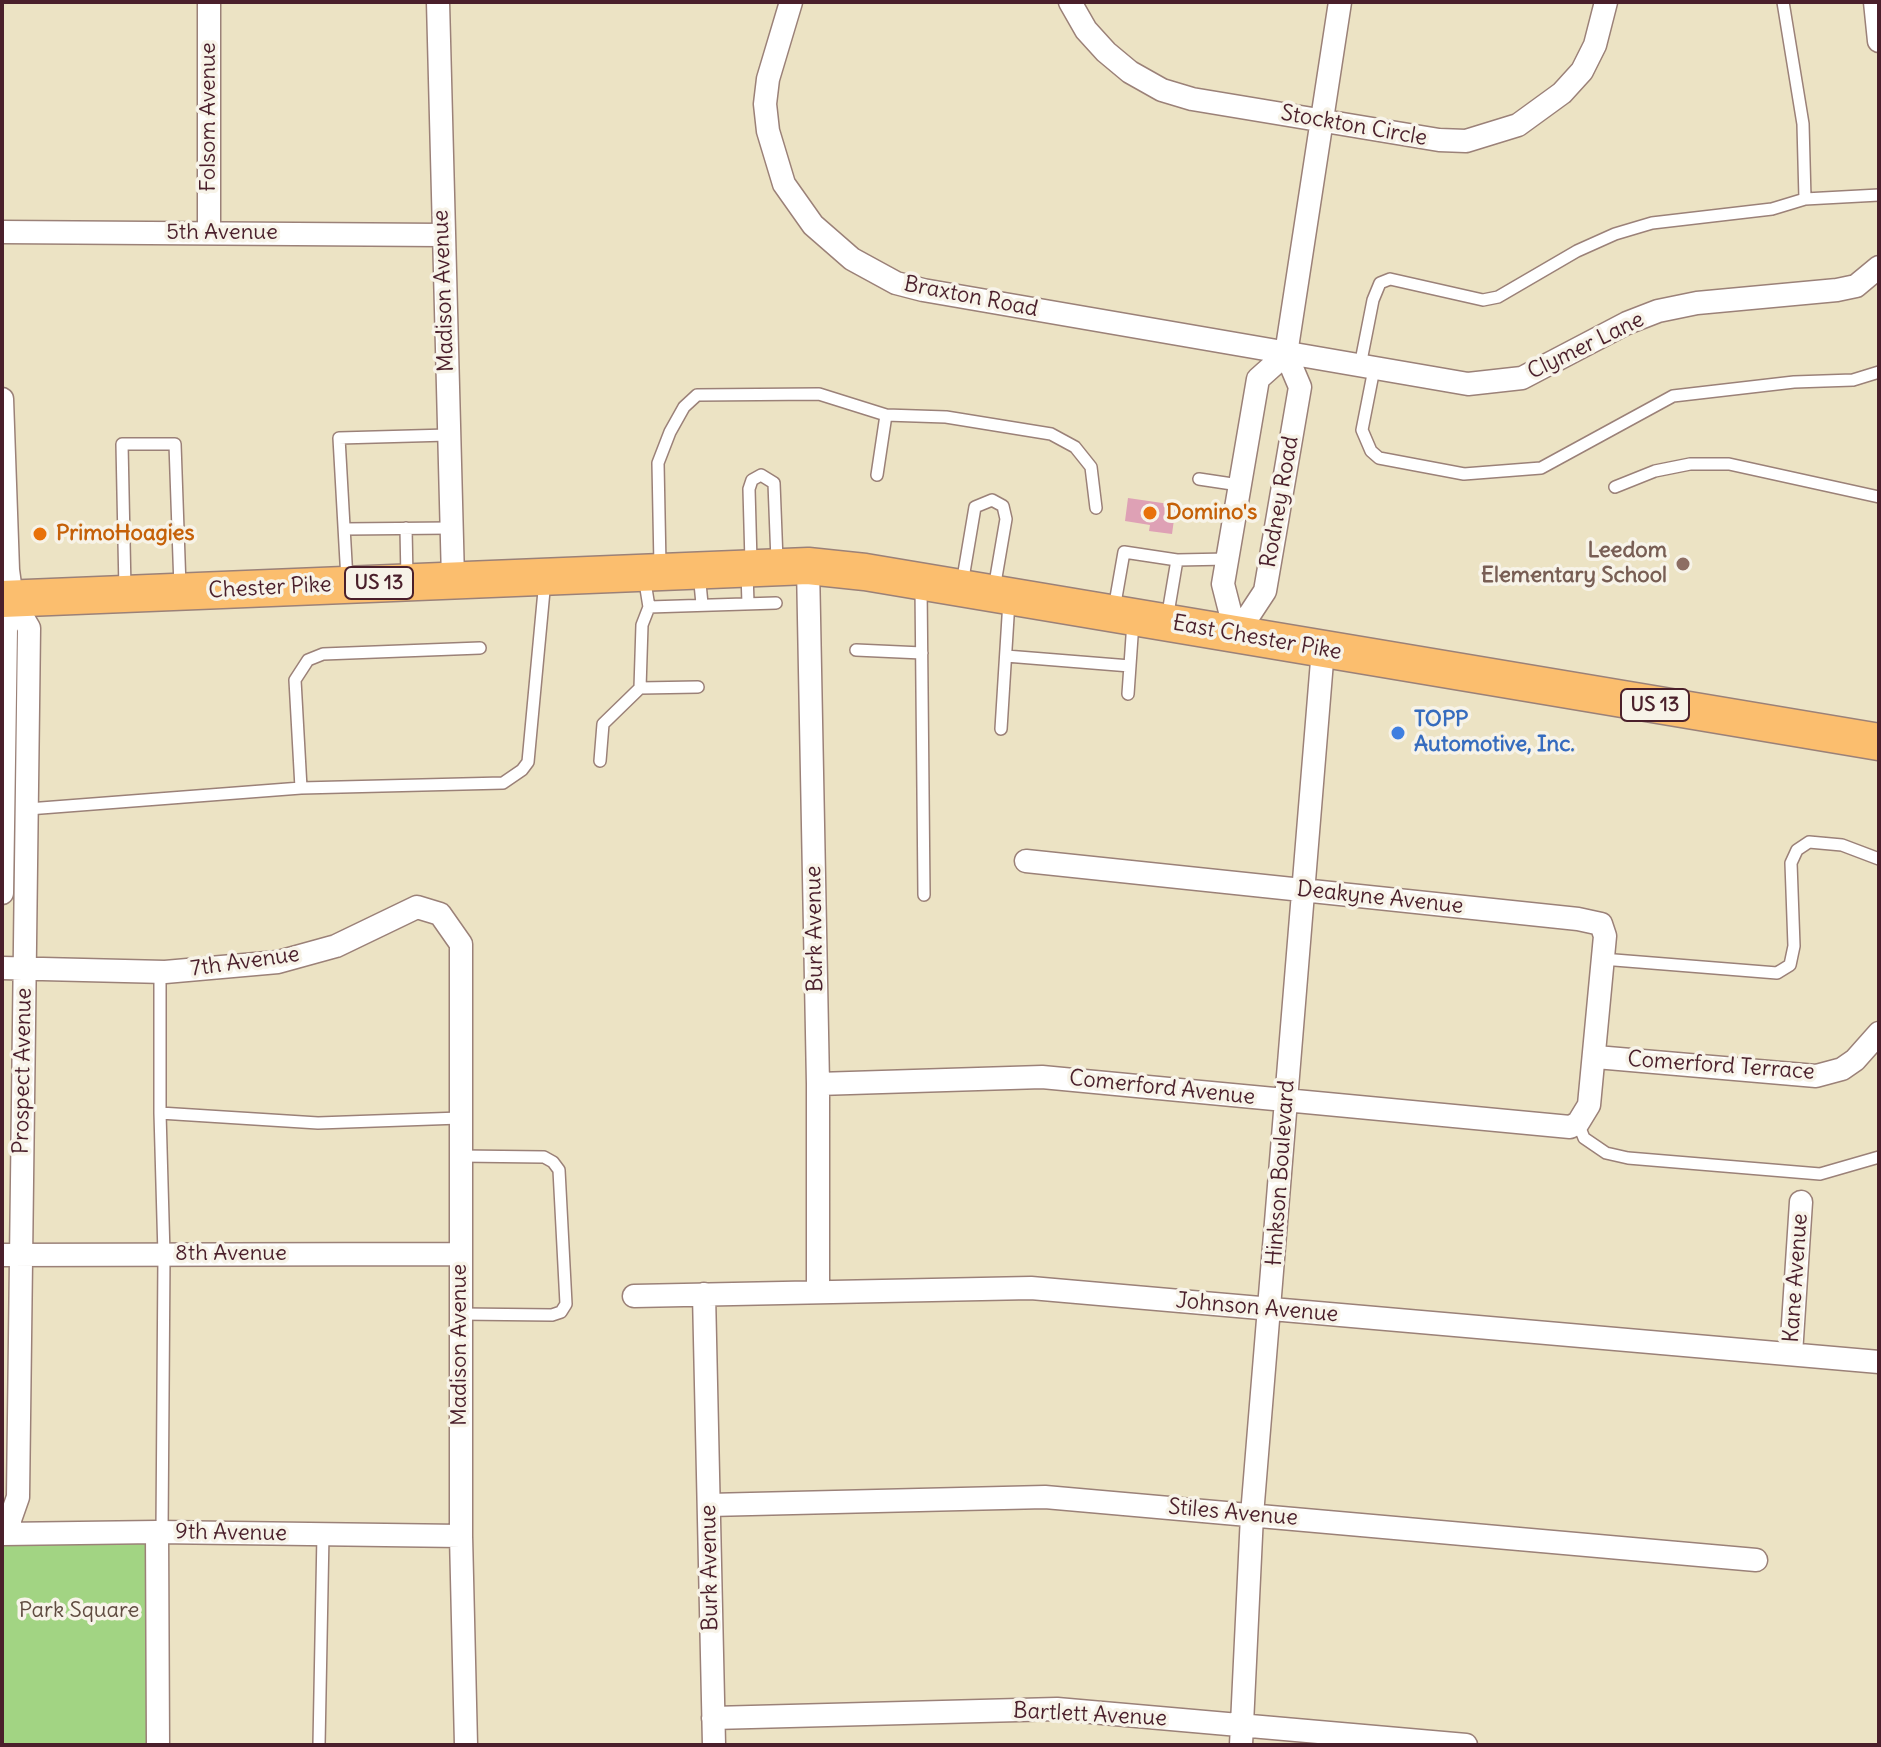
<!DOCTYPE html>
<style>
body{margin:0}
#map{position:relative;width:1881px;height:1747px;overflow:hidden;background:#ece3c4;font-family:Delius,sans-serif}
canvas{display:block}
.frame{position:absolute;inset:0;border:4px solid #4a1f2b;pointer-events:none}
</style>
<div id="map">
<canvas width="1881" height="1747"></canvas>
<div class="frame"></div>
</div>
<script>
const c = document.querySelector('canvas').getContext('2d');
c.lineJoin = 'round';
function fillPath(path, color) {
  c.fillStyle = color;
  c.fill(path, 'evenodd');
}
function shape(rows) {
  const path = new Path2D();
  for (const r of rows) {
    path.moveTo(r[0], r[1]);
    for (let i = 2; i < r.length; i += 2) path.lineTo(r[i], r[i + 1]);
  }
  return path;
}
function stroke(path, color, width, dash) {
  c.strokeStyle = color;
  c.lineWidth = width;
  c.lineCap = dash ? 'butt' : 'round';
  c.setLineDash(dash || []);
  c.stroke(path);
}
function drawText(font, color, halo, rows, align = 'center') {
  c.font = font + ' Delius,sans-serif';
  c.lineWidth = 7;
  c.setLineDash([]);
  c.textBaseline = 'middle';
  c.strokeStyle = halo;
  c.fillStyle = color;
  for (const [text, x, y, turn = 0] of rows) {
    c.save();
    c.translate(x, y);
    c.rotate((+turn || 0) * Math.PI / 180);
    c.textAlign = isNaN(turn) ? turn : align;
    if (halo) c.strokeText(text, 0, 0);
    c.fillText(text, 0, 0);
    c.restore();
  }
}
const green = shape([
 [157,1532,152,1745,2,1745,2,1534]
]);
const building = shape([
 [1128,498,1176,505,1172,534,1149,531,1150,525,1125,521]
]);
const service = shape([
 [1783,2,1803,124,1805,199],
 [1360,366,1373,300,1380,283,1390,279,1483,300,1498,297,1577,251,1615,234,1652,223,1772,209,1805,199,1879,195],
 [1374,369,1362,430,1371,451,1379,458,1464,474,1541,468,1673,396,1794,382,1853,380,1879,372],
 [877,475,886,415],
 [1199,479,1239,485],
 [1615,487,1655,471,1690,464,1729,464,1879,497],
 [406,528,407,579],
 [345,529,451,528],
 [751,562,749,489,752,480,761,475,774,483,777,561],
 [660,566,658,463,670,432,684,407,697,395,819,394,886,415,946,417,1051,434,1075,447,1091,467,1096,508],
 [747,572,748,604],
 [699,573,702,604],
 [347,580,339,438,448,435],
 [962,584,975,507,992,500,1003,506,1006,519,994,589],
 [921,586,924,895],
 [125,590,122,444,175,444,180,587],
 [649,607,776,603],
 [1114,609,1124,552,1177,560,1228,559],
 [1167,619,1177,560],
 [480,648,323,654,308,660,295,680,301,788,503,783,522,770,528,762,545,580],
 [856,650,922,653],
 [1006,656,1130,666],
 [640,688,698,687],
 [1128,694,1133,622],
 [1001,729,1009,601],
 [600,761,603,724,640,688,642,625,649,607,644,576],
 [28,809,301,788],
 [1602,959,1777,973,1790,965,1794,946,1791,863,1797,850,1809,842,1842,845,1879,859],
 [160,972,160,1113,318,1123,460,1118],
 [160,1113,164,1255,162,1532],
 [1578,1123,1584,1138,1606,1153,1628,1158,1820,1174,1879,1157],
 [460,1314,552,1315,561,1312,566,1304,559,1170,553,1162,544,1157,460,1156],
 [319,1745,323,1534]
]);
const minor = shape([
 [209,2,209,232],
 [438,2,453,579],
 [791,2,768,79,765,104,768,131,784,184,813,225,852,259,896,283,923,290,1468,384,1522,378,1627,323,1658,311,1697,303,1837,290,1856,286,1879,267],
 [1070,2,1086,30,1106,52,1130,72,1162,90,1192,99,1439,140,1466,141,1518,125,1562,93,1582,71,1595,45,1606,2],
 [1875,2,1879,41],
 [2,232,442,235],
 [2,399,8,570,12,599,29,628,18,1497,5,1534],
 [808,566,818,1084,818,1292],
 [1236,635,1265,591,1300,387,1286,354,1340,2],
 [1236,635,1223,584,1258,379,1286,354],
 [2,893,6,628,12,599],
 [2,968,165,972,278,962,336,946,417,907,440,914,461,944,461,1536,466,1745],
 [1596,1057,1816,1076,1842,1069,1855,1060,1879,1033],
 [818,1084,1042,1077,1570,1127,1578,1123,1589,1105,1605,936,1601,924,1578,919,1026,861],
 [2,1255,460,1254],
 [704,1294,714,1745],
 [634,1296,1031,1288,1879,1362],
 [1791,1354,1801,1202],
 [709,1505,1045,1497,1756,1560],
 [157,1532,158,1745],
 [2,1534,157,1532,461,1536],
 [713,1718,1057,1709,1466,1745],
 [1241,1745,1252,1515,1323,649]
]);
const primary = shape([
 [2,599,808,566,865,572,1879,742]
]);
const markers = [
 [1150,513,8,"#e8710a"],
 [40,534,8,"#e8710a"],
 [1683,564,8,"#8d6e63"],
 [1398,733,8,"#3f7fe0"]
];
const shields = [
 [379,583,68],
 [1655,705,68]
];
const shieldNames = [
 ["US 13",379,583],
 ["US 13",1655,705]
];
const streetNames = [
 ["Folsom Avenue",209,117,-90],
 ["Stockton Circle",1354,126,10],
 ["5th Avenue",222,233],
 ["Madison Avenue",444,291,-92],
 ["Braxton Road",971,297,11],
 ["Clymer Lane",1586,346,-26],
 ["Rodney Road",1280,502,-80],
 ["Chester Pike",270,588,-3],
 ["East Chester Pike",1257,638,10],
 ["Deakyne Avenue",1380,898,6],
 ["Burk Avenue",815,929,-91],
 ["7th Avenue",245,962,-8],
 ["Comerford Terrace",1721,1066,4],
 ["Prospect Avenue",23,1071,-89],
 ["Comerford Avenue",1162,1088,6],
 ["Hinkson Boulevard",1281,1173,-86],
 ["8th Avenue",231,1254],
 ["Kane Avenue",1796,1278,-86],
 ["Johnson Avenue",1257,1308,5],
 ["Madison Avenue",460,1345,-90],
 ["Stiles Avenue",1233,1513,5],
 ["9th Avenue",231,1533,1],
 ["Burk Avenue",710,1568,-91],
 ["Bartlett Avenue",1090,1715,3]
];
const foodNames = [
 ["Domino's",1166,513],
 ["PrimoHoagies",56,534]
];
const educationNames = [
 ["Leedom",1667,551],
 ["Elementary School",1667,576]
];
const shopNames = [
 ["TOPP",1414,720],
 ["Automotive, Inc.",1414,745]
];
const parkNames = [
 ["Park Square",79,1611]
];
fillPath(green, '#a2d483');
fillPath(building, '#dea1b5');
stroke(service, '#9b8178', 14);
stroke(minor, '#9b8178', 25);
stroke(primary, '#9b8178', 39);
stroke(service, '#fff', 11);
stroke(minor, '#fff', 22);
stroke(primary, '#fbbe6e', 36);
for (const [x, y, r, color] of markers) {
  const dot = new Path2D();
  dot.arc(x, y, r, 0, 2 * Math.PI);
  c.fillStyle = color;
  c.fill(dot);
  stroke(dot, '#f7f3e8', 3);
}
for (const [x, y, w] of shields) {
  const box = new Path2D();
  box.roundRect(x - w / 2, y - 16, w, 32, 6);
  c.fillStyle = '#f7f3e8';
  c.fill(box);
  stroke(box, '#4a1f2b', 2);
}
drawText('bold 20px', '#4a1f2b', null, shieldNames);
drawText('22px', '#4a1f2b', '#f7f3e8', streetNames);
drawText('bold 22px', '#c56008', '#f7f3e8', foodNames, 'left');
drawText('bold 22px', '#785e54', '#f7f3e8', educationNames, 'right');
drawText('bold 22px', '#366cbe', '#f7f3e8', shopNames, 'left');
drawText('22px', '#604c41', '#f7f3e8', parkNames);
</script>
